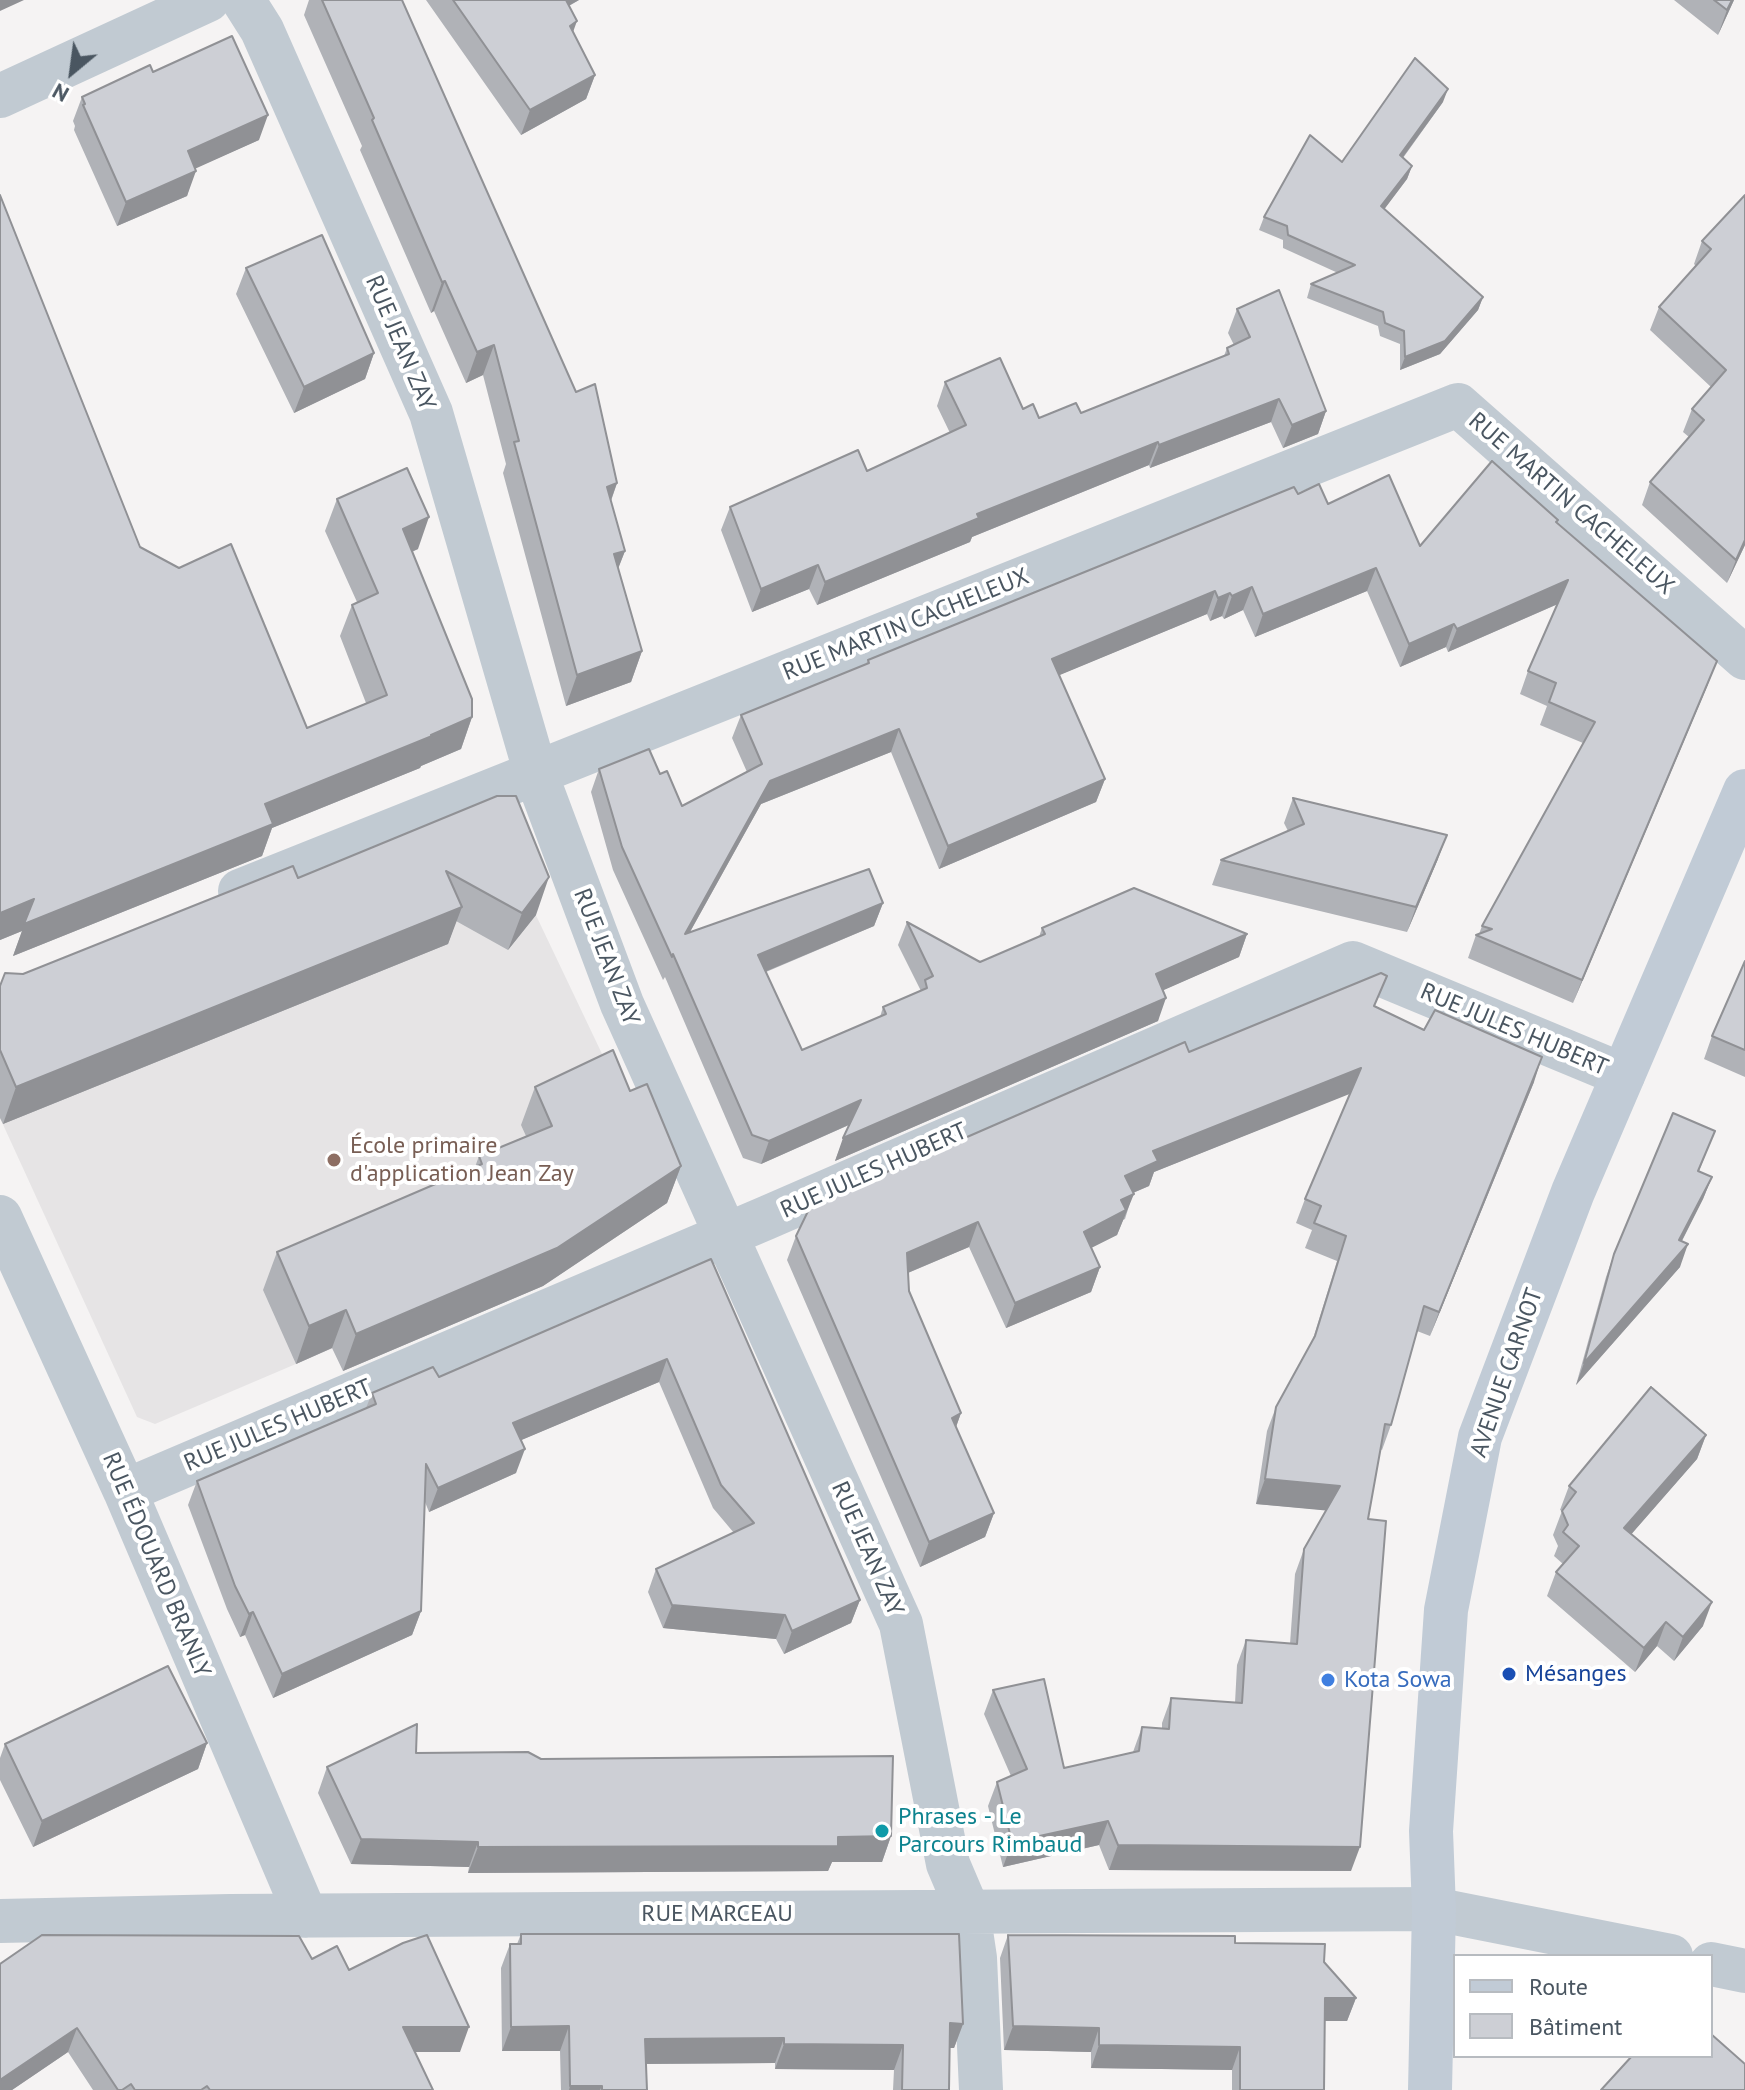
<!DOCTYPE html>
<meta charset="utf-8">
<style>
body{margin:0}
#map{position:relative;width:1745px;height:2090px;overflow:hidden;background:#f5f3f3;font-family:"PT Sans",sans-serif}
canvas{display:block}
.legend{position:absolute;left:1453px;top:1954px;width:260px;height:104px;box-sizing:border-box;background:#fff;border:2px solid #b7bbc0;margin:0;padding:10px 14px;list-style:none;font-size:24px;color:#4a5661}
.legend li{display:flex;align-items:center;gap:16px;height:40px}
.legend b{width:40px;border:2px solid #b7bbc0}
.north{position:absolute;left:32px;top:32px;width:80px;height:80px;-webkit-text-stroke:6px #fff;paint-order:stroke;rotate:209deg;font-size:22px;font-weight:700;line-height:32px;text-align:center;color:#4a5661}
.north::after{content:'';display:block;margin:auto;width:28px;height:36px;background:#4a5661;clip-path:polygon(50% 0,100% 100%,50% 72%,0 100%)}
</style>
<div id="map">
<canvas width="1745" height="2090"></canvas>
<ul class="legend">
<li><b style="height:10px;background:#c1cbd6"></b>Route</li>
<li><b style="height:22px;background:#cdcfd5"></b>Bâtiment</li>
</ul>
<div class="north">N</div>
</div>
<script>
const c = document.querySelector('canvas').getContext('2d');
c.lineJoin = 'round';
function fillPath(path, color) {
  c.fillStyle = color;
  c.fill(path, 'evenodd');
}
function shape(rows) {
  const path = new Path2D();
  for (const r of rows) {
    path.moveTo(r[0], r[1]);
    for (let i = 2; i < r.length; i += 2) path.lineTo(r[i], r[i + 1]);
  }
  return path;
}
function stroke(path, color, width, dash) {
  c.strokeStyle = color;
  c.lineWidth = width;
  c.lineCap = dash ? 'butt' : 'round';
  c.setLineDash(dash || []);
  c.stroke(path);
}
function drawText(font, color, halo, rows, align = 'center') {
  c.font = font + ' "PT Sans",sans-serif';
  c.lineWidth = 8;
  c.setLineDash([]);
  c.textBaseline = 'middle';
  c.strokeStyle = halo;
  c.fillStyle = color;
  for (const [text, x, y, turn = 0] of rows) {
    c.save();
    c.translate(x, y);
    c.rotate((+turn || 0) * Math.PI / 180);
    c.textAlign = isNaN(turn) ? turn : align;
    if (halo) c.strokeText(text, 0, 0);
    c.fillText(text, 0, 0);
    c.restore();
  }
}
const education = shape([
 [533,909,634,1121,655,1211,155,1424,137,1417,0,1118,0,1032,238,935]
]);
const street = shape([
 [243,0,262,30,431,413,536,774,622,1004,901,1624,948,1864,968,1911,975,1958,981,2090],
 [0,96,208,0],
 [240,891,1458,405,1745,658],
 [0,1217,125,1491,306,1916],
 [125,1491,766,1218,1353,963,1623,1075],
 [0,1921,230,1916,1434,1909,1671,1956],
 [1711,1964,1745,1971]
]);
const secondary = shape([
 [1430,2090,1434,1909,1431,1831,1446,1610,1480,1437,1573,1192,1745,791]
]);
const wall = shape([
 [309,0,402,0,576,392,617,483,611,501,625,551,618,568,642,651,631,682,566,706,503,473,506,464,483,375,466,383,434,311,431,313,360,150,362,146,304,15],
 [426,0,579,0,569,6,573,32,595,75,586,99,521,135],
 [1674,0,1734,0,1718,35],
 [153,72,259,140,195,168,187,196,117,226,74,130,75,126,73,121,82,97],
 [1443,102,1403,158,1412,166,1407,179,1384,209,1483,297,1478,310,1440,354,1400,370,1400,344,1380,336,1378,326,1307,298,1311,284,1338,273,1283,248,1283,240,1259,230,1264,217,1342,162],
 [0,195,140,547,307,728,366,703,340,636,352,605,357,602,325,531,337,499,418,549,412,552,472,717,461,749,421,766,420,768,272,828,262,856,13,956,22,931,0,940],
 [1745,195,1745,545,1727,583,1642,505,1650,482,1689,437,1683,432,1692,409,1711,387,1650,330,1659,307,1696,266,1694,264,1702,241],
 [246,268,374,353,365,379,294,413,236,294],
 [1237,309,1326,411,1318,434,1283,448,1271,422,1150,468,1149,465,972,537,970,542,817,605,809,589,752,612,721,530,730,507,867,471,950,433,937,406,945,382,1023,409,1039,418,1081,413,1224,356,1227,348,1234,345,1228,333],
 [1298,494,1328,504,1420,546,1558,520,1557,522,1708,684,1573,1003,1468,958,1476,935,1479,934,1482,926,1583,743,1540,725,1547,706,1520,694,1528,671,1558,604,1448,652,1446,647,1400,667,1367,591,1255,637,1243,610,1224,619,1222,616,1210,621,1207,614,1059,675,1105,779,1096,802,939,869,891,752,761,804,690,932,883,903,874,926,766,972,802,1050,880,1017,883,1007,921,991,898,945,907,922,980,962,1039,937,1042,928,1247,934,1239,957,1163,990,1158,1021,835,1161,849,1125,761,1164,743,1158,665,977,663,980,613,870,591,792,599,769,660,774,682,806,747,772,732,738,741,715,866,664,868,660],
 [497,796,536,915,508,950,456,921,448,944,3,1124,0,1118,0,986,23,974,298,878],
 [1293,798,1438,859,1407,932,1212,885,1221,860,1288,831,1284,823],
 [1745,961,1745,1077,1704,1059,1712,1036],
 [1375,1006,1534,1082,1430,1336,1417,1331,1391,1425,1382,1450,1380,1449,1368,1519,1351,1871,1109,1870,1099,1845,1003,1867,988,1806,997,1782,1011,1776,984,1714,993,1690,1064,1768,1133,1752,1142,1727,1162,1729,1162,1723,1171,1698,1235,1703,1237,1665,1246,1640,1290,1644,1295,1574,1304,1549,1326,1510,1256,1504,1267,1431,1276,1407,1312,1342,1337,1261,1305,1248,1312,1230,1296,1223,1305,1199,1350,1093,1154,1172,1149,1186,1133,1193,1125,1219,1123,1220,1117,1235,1091,1248,1100,1267,1091,1292,1006,1328,969,1247,908,1273,909,1291,961,1413,956,1427,994,1513,985,1537,920,1567,787,1260,796,1236,1189,1052],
 [535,1087,630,1091,681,1166,667,1203,543,1286,343,1371,332,1348,296,1364,263,1290,277,1252,475,1167,479,1156,526,1136,521,1125],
 [1715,1131,1699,1171,1712,1177,1703,1199,1682,1241,1680,1267,1576,1385,1606,1277,1614,1254],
 [711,1259,860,1600,851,1623,784,1654,776,1639,663,1628,648,1592,656,1569,734,1533,713,1508,659,1382,521,1440,516,1473,429,1512,425,1502,421,1611,412,1635,273,1698,245,1635,240,1637,227,1609,188,1505,197,1481,366,1408,372,1393,439,1377],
 [1706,1435,1697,1459,1631,1534,1703,1626,1674,1661,1657,1646,1635,1672,1547,1596,1556,1572,1563,1564,1554,1556,1558,1546,1553,1535,1562,1511,1560,1510,1569,1486],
 [207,1743,198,1769,33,1847,0,1780,0,1758,5,1744],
 [416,1753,541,1759,891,1836,882,1862,832,1862,828,1871,468,1873,469,1867,351,1864,318,1793,327,1767],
 [521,1934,963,2024,954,2048,950,2048,949,2090,893,2090,894,2070,775,2069,775,2063,646,2064,647,2090,561,2090,560,2051,502,2051,501,1968,510,1944,517,1944],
 [1008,1935,1235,1943,1324,1962,1356,1998,1347,2021,1325,2021,1324,2090,1232,2090,1232,2070,1091,2068,1091,2052,1004,2050,1000,1958],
 [312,1959,349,1970,460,2052,415,2052,433,2090,93,2090,68,2052,12,2090,0,2090,0,1964]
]);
const shadedWall = shape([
 [0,0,24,0,0,11],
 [557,0,579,0,552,15],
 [1732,0,1734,0,1718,35,1727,10],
 [577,21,568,46,570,26],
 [595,75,586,99,521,135,530,110],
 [1448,89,1443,102,1395,168,1400,155],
 [268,115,259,140,179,176,188,151],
 [1412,166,1407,179,1377,219,1381,206],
 [196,171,187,196,117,226,126,202],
 [445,281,434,311,431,313,442,282],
 [1483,297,1478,310,1440,354,1400,370,1405,357],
 [494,345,483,375,466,383,477,352],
 [374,353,365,379,294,413,304,387],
 [1279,399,1271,422,1150,468,1159,445],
 [1326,411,1318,434,1283,448,1292,425],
 [1158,442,1149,465,972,537,970,542,817,605,825,582,977,514],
 [617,483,606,514,607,487],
 [429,517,418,549,391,560,403,529],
 [1745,540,1745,545,1727,583,1736,560],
 [625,551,613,582,614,554],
 [818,565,809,589,752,612,761,589],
 [1376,568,1367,591,1255,637,1263,614],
 [1568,580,1560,603,1448,652,1457,629],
 [1252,587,1243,610,1224,619,1232,596],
 [1215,591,1207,614,1043,682,1052,659],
 [1230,593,1222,616,1210,621,1218,598],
 [1454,624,1446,647,1400,667,1409,644],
 [642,651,631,682,566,706,577,675],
 [1717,661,1708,684,1573,1003,1582,980],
 [472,717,461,749,421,766,420,768,272,828,262,856,13,956,22,931,0,940,0,913],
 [899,729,891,752,761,804,676,957,685,934,770,781],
 [1105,779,1096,802,939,869,948,846],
 [1447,835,1438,859,1407,932,1416,907],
 [549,877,536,915,508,950,522,913],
 [883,903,874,926,750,978,758,955],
 [462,907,448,944,3,1124,16,1087],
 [1247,934,1239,957,1148,997,1156,974],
 [1166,998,1158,1021,835,1161,843,1138],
 [1542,1057,1534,1082,1430,1336,1439,1312],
 [1361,1068,1352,1093,1154,1172,1149,1186,1116,1200,1125,1176,1153,1151],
 [861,1100,853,1123,761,1164,769,1141],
 [681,1166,667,1203,543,1286,343,1371,356,1334],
 [1712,1177,1703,1199,1671,1262,1679,1240],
 [1134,1194,1117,1235,1075,1256,1084,1232,1121,1200],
 [978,1222,969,1247,898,1277,907,1253],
 [1688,1244,1680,1267,1576,1385,1584,1363],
 [1100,1267,1091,1292,1006,1328,1015,1303],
 [346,1310,332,1348,296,1364,309,1326],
 [667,1359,659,1382,505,1447,513,1423],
 [961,1413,952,1438,952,1418],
 [1706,1435,1697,1459,1615,1553,1624,1528],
 [525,1449,516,1473,429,1512,438,1488],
 [1265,1479,1340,1486,1331,1511,1256,1504],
 [994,1513,985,1537,920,1567,929,1542],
 [860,1600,851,1623,784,1654,792,1631],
 [1712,1602,1703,1626,1674,1661,1683,1637],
 [672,1605,785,1615,776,1639,663,1628],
 [421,1611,412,1635,273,1698,282,1674],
 [253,1612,245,1635,240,1637,249,1614],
 [1666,1622,1657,1646,1635,1672,1644,1648],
 [207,1743,198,1769,33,1847,42,1821],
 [1108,1821,1099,1845,1003,1867,1012,1842],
 [891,1836,882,1862,832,1862,828,1871,468,1873,478,1847,838,1837],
 [361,1839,478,1842,469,1867,351,1864],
 [1118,1845,1360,1847,1351,1871,1109,1870],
 [1325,1998,1356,1998,1347,2021,1316,2021],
 [950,2023,963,2024,954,2048,941,2048],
 [569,2026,560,2051,502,2051,511,2027],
 [1013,2026,1099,2028,1091,2052,1004,2050],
 [403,2027,469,2027,460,2052,394,2052],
 [77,2028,68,2052,12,2090,0,2090,0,2080],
 [784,2038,775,2063,636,2064,645,2039],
 [784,2044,903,2045,894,2070,775,2069],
 [1099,2045,1240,2047,1232,2070,1091,2068],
 [570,2086,602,2086,600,2090,569,2090]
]);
const building = shape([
 [322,0,402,0,576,392,595,384,617,483,607,487,625,551,614,554,642,651,577,675,514,442,519,441,494,345,477,352,445,281,442,282,372,120,374,118,322,0],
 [453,0,566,0,577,21,570,26,595,75,530,110,453,0],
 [1714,0,1732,0,1727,10,1714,0],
 [232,36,268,115,188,151,196,171,126,202,83,105,85,104,82,97,150,65,153,72,232,36],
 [1415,58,1448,89,1400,155,1412,166,1381,206,1483,297,1445,341,1405,357,1404,331,1385,323,1383,312,1311,284,1355,265,1288,235,1287,226,1264,217,1310,135,1342,162,1415,58],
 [0,195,140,547,179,568,231,544,307,728,387,695,352,605,378,593,337,499,407,468,429,517,403,529,472,699,472,717,431,735,432,736,265,804,273,824,24,924,34,899,0,913,0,195],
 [1745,195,1745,540,1736,560,1650,482,1704,420,1692,409,1726,370,1659,307,1711,249,1702,241,1745,195],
 [322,235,374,353,304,387,246,268,322,235],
 [1279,290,1326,411,1292,425,1279,399,1159,445,1158,442,977,514,979,518,825,582,818,565,761,589,730,507,858,450,867,471,966,425,945,382,1000,358,1023,409,1033,404,1039,418,1076,403,1081,413,1229,354,1227,348,1250,337,1237,309,1279,290],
 [1492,461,1558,520,1556,522,1717,661,1582,980,1476,935,1492,929,1482,926,1595,722,1549,702,1556,683,1528,671,1568,580,1457,629,1454,624,1409,644,1376,568,1263,614,1252,587,1232,596,1230,593,1218,598,1215,591,1052,659,1105,779,948,846,899,729,770,781,685,934,869,869,883,903,758,955,802,1050,886,1014,883,1007,927,988,925,980,933,976,907,922,980,962,1045,934,1042,928,1134,888,1247,934,1156,974,1166,998,843,1138,861,1100,769,1141,752,1135,673,954,672,957,622,847,599,769,649,749,660,774,667,771,682,806,762,764,741,715,869,663,868,660,1294,487,1298,494,1319,484,1328,504,1389,475,1420,546,1492,461],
 [497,796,516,796,549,877,522,913,446,871,462,907,16,1087,0,1050,0,986,5,973,23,974,293,866,298,878,497,796],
 [1293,798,1447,835,1416,907,1221,860,1304,824,1293,798],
 [1745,961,1745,1050,1712,1036,1745,961],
 [1381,973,1387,976,1374,1006,1424,1030,1435,1010,1542,1057,1439,1312,1424,1306,1391,1425,1385,1424,1368,1519,1386,1521,1360,1847,1118,1845,1108,1821,1012,1842,997,1782,1027,1769,993,1690,1044,1679,1064,1768,1139,1751,1142,1727,1169,1729,1171,1698,1242,1703,1246,1640,1297,1644,1304,1549,1340,1486,1265,1479,1276,1407,1315,1336,1346,1236,1314,1223,1321,1206,1305,1199,1361,1068,1153,1151,1158,1161,1125,1176,1134,1194,1121,1200,1126,1210,1084,1232,1100,1267,1015,1303,978,1222,907,1253,909,1291,961,1413,952,1418,994,1513,929,1542,796,1236,811,1205,1185,1042,1189,1052,1381,973],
 [613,1050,630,1091,647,1084,681,1166,557,1248,356,1334,346,1310,309,1326,277,1252,482,1164,479,1156,552,1126,535,1087,613,1050],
 [1673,1113,1715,1131,1698,1171,1712,1177,1679,1240,1688,1244,1584,1363,1614,1254,1673,1113],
 [711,1259,860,1600,792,1631,785,1615,672,1605,656,1569,754,1523,721,1485,667,1359,513,1423,525,1449,438,1488,426,1464,421,1611,282,1674,253,1612,249,1614,235,1586,197,1481,376,1404,372,1393,433,1367,439,1377,711,1259],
 [1651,1387,1706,1435,1624,1528,1712,1602,1683,1637,1666,1622,1644,1648,1556,1572,1579,1546,1563,1532,1568,1525,1562,1511,1576,1492,1569,1486,1651,1387],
 [168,1666,207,1743,42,1821,5,1744,168,1666],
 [417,1724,416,1753,528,1752,541,1759,893,1756,891,1836,838,1837,838,1846,478,1847,478,1842,361,1839,327,1767,417,1724],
 [521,1934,959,1934,963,2024,950,2023,949,2090,902,2090,903,2045,784,2044,784,2038,645,2039,647,2090,602,2090,602,2086,570,2086,569,2026,511,2027,510,1944,521,1944,521,1934],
 [42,1935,299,1936,312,1959,337,1946,349,1970,403,1943,427,1935,469,2027,403,2027,433,2090,210,2090,207,2086,201,2090,135,2090,131,2084,122,2090,118,2090,77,2028,0,2080,0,1964,42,1935],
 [1008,1935,1235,1936,1235,1943,1325,1944,1324,1962,1356,1998,1325,1998,1324,2090,1240,2090,1240,2047,1099,2045,1099,2028,1013,2026,1008,1935],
 [1711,2034,1745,2064,1745,2090,1601,2090,1632,2056,1711,2056,1711,2034]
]);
const markers = [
 [334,1160,8,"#8d6e63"],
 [1509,1674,8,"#1a4fb4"],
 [1328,1680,8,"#3f7fe0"],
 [882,1831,8,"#0f9aa8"]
];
const streetNames = [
 ["RUE JEAN ZAY",400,343,67],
 ["RUE MARTIN CACHELEUX",1571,504,41],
 ["RUE MARTIN CACHELEUX",906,625,-22],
 ["RUE JEAN ZAY",606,957,69],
 ["RUE JULES HUBERT",1514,1030,23],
 ["RUE JULES HUBERT",874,1171,-24],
 ["AVENUE CARNOT",1507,1373,-71],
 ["RUE JULES HUBERT",278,1426,-23],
 ["RUE JEAN ZAY",867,1549,66],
 ["RUE ÉDOUARD BRANLY",156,1565,67],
 ["RUE MARCEAU",717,1914]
];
const educationNames = [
 ["École primaire",350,1146],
 ["d'application Jean Zay",350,1174]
];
const transitNames = [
 ["Mésanges",1525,1674]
];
const shopNames = [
 ["Kota Sowa",1344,1680]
];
const cultureNames = [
 ["Phrases - Le",898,1817],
 ["Parcours Rimbaud",898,1845]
];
fillPath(education, '#e6e4e5');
stroke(street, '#c1cad2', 44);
stroke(secondary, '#c1cbd6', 44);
fillPath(wall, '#b0b2b7');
fillPath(shadedWall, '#909195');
fillPath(building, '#cdcfd5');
stroke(building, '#909195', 2);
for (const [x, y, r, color] of markers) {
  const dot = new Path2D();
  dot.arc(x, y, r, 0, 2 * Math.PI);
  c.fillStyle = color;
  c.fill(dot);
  stroke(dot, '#fff', 3);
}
drawText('24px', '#4a5661', '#fff', streetNames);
drawText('24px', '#785e54', '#fff', educationNames, 'left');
drawText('24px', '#164399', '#fff', transitNames, 'left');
drawText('24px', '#366cbe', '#fff', shopNames, 'left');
drawText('24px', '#0d838f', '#fff', cultureNames, 'left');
</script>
